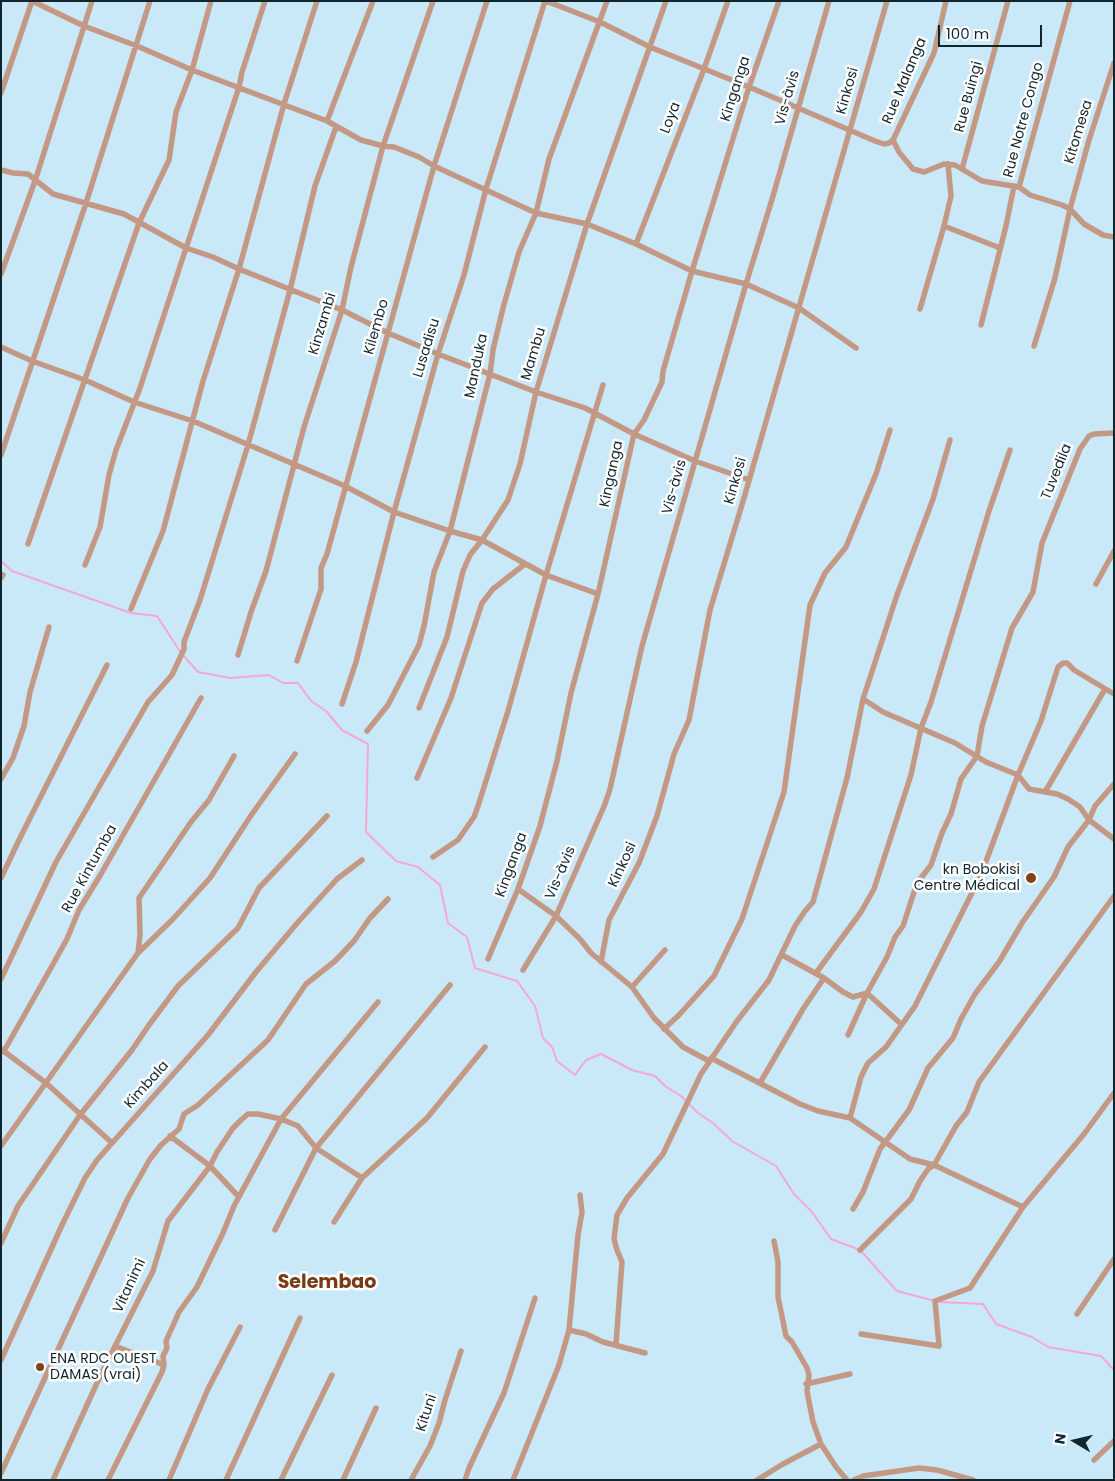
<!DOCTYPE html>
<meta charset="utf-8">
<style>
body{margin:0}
#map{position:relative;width:1115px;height:1481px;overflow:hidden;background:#c9e9f9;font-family:Poppins,sans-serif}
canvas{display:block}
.frame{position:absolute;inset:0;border:2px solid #0f262f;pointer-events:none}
.north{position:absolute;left:1050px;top:1416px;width:50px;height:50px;-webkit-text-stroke:4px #fff;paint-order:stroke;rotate:279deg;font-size:14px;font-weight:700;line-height:20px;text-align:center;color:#0f262f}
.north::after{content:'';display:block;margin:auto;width:18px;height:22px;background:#0f262f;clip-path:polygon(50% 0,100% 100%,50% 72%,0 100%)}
.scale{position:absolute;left:938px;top:25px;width:104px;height:22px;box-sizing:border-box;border:2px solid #0f262f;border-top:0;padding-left:6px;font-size:15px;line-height:18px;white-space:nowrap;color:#0f262f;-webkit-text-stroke:4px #fff;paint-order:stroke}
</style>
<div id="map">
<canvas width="1115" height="1481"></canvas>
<div class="frame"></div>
<div class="north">N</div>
<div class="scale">100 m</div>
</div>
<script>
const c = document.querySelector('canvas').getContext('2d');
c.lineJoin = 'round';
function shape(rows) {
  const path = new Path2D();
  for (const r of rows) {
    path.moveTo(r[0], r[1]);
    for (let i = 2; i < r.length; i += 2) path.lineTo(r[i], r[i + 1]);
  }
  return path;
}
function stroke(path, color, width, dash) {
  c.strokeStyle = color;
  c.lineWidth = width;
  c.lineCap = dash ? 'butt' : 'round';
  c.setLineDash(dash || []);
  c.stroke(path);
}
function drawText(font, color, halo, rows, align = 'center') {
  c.font = font + ' Poppins,sans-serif';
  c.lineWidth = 5;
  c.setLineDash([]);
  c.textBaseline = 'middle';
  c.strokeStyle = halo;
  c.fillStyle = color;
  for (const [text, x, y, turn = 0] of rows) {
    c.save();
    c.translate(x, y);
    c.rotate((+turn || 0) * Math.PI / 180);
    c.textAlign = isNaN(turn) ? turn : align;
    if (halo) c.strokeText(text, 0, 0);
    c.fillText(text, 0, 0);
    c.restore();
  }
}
const stream = shape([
 [1,561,12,571,131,613,157,616,181,653,198,672,230,678,269,675,283,683,298,683,311,701,326,711,342,730,368,744,366,832,396,861,418,867,440,885,448,923,467,937,475,968,517,981,535,1006,543,1038,552,1047,557,1061,575,1075,586,1060,601,1054,632,1070,655,1076,665,1086,681,1096,698,1113,713,1123,732,1141,776,1166,794,1194,812,1212,831,1239,860,1250,897,1291,935,1301],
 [940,1302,983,1304,996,1324,1032,1337,1048,1347,1101,1356,1114,1370]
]);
const street = shape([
 [32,1,84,26,137,46,192,70,327,121,361,140,383,146,394,147,419,157,434,166,536,213,587,224,636,244,692,271,746,284,799,308,856,348],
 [546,1,600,22,650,47,749,87,875,141,884,144,889,143,893,140],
 [1,93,32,1],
 [327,121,373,1],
 [893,140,899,152,913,169,924,172,944,164,955,165,982,181,1019,187,1030,195,1062,205,1070,209,1084,224,1103,235,1114,237],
 [893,140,934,53,946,1],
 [962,169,1008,1],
 [1,170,13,173,28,174,53,194,124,214,186,248,213,257,239,269,342,310,388,333,438,354,536,392,585,408,634,434,695,461,749,480],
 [1019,187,1070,1],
 [944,226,951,196,948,164],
 [636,244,704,69,728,1],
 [1,274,35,181,92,1],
 [920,309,944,226,1000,248],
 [981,325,1006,226,1014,186],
 [1034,346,1055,278,1070,209,1089,140,1114,63],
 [1,347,32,361,85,380,134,402,193,421,345,486,394,512,450,531,482,540,546,575,598,594],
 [1,455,86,203,150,1],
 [28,544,139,223,169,160,176,112,192,70,211,1],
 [85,565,100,527,109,475,116,450,140,388,239,87,242,72,265,1],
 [1,578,3,575],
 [1096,584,1114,551],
 [131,609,163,531,203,381,239,269,284,104,317,1],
 [238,655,251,612,266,571,304,427,342,310,351,267,383,146,433,1],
 [297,661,321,589,321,568,327,554,434,166,487,1],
 [863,699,897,595,933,499,950,440],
 [342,704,356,662,394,512,438,354,464,275,486,189,545,1],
 [419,708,447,637,463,571,470,555,482,540,508,500,520,464,536,392,587,224,666,1],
 [367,731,388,705,419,645,424,626,434,572,450,531,490,374,493,350,503,308,519,252,536,213,549,159,607,1],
 [417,778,451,698,482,603,493,589,525,564],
 [1,779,13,758,24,726,30,692,49,627],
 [1045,792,1105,689],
 [433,857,458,840,474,817,478,806,508,711,546,575,603,385],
 [1,878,19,840,107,665],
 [518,889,556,916,580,939,591,953,632,987,654,1018,683,1047,709,1061],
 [138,953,173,919,210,878,252,814,295,754],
 [782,955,824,978,843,992,853,997,867,993,901,1024],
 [488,959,518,889,540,826,557,761,571,693,598,594,634,434,644,420,662,382,663,371,692,271,749,87,779,1],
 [601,962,609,920,639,863,657,816,674,754,689,720,710,610,744,498,887,1],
 [523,970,556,916,605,804,610,789,642,646,746,284,773,196,829,1],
 [816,973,861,912,874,889,911,775,921,728,931,702,989,511,1010,450],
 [1,979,56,862,148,702,172,675,184,649,184,642,200,600,248,445,290,290,315,186,336,127],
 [632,987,665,950],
 [664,1029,679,1015,714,976,742,919,784,792,810,605,825,573,846,547,876,474,890,430],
 [848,1035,867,993,887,957,895,937,903,926,917,883,931,865,942,833,951,814,961,779,977,756,982,726,1012,628,1033,592,1042,543,1080,449,1089,436,1094,434,1114,433],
 [1,1049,46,1083,111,1142],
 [1,1052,4,1051,52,966,67,939,79,910,101,874,201,698],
 [711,1058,800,1104,818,1111,850,1118,910,1159,934,1165,1023,1207],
 [760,1083,803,1009,824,978],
 [850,1118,861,1077,868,1063,886,1047,915,1006,981,875,1018,775,1041,721,1058,667,1063,663,1067,663,1074,670,1114,694],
 [170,1136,210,1166,239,1197],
 [1,1146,138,953,140,935,139,898,191,822,209,800,234,756],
 [853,1209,863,1192,880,1149,909,1110,928,1068,953,1038,961,1019,975,994,999,962,1022,923,1054,877,1068,847,1089,820,1095,806,1114,784],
 [334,1222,362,1178,427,1118,485,1047],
 [275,1230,316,1148,450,985],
 [774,1241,778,1262,778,1297,786,1336,792,1342,807,1368,809,1375,807,1391,813,1422,821,1444,836,1467,847,1480],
 [1,1243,18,1206,80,1115,132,1050,149,1025,178,986,238,928,259,888,327,816],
 [860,1250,911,1199,920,1181,928,1169,934,1165,956,1126,967,1112,979,1082,1114,896],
 [1077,1314,1114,1259],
 [569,1330,586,1334,603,1342,645,1353],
 [861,1334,939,1346,935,1301,970,1288,1023,1207,1084,1134,1114,1093],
 [616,1344,622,1262,617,1250,614,1239,617,1215,627,1198,663,1154,701,1074,737,1021,769,980,795,926,805,911,813,902,847,778,863,699,883,712,955,743,986,762,1018,775,1029,789,1057,794,1068,799,1080,807,1089,820,1114,839],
 [115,1346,164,1365],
 [1,1360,62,1225,85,1178,97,1160,208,1035,256,972,299,921,337,879,362,860],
 [806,1384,850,1374],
 [1094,1460,1114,1441],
 [1,1473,128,1198,150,1159,161,1145,179,1129,184,1114,198,1105,268,1040,306,984,335,961,354,941,370,918,388,899],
 [53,1480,102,1372,153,1271,168,1221,210,1166,217,1152,233,1128,241,1120,248,1114,258,1114,281,1119,298,1126,316,1148,362,1178],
 [108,1480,162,1372,164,1365,163,1356,167,1348,166,1341,179,1312,197,1287,223,1233,234,1206,281,1119,378,1002],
 [169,1480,208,1389,240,1327],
 [226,1480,300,1318],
 [281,1480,332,1375],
 [343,1480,376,1408],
 [411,1480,430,1446,439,1423,445,1400,461,1351],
 [465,1480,469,1468,504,1393,535,1298],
 [513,1480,559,1365,569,1330,578,1235,582,1212,580,1195],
 [757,1480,783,1464,821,1444],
 [854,1480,863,1476,919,1468,937,1470,973,1480]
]);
const markers = [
 [1031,878,6,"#854018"],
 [40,1367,5,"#854018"]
];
const streetNames = [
 ["Rue Malanga",905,81,-67],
 ["Kinganga",736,89,-72],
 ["Kinkosi",848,91,-74],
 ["Rue Buingi",969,97,-75],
 ["Vis-àvis",788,98,-74],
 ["Loya",671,118,-69],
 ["Rue Notre Congo",1024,120,-75],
 ["Kitomesa",1079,132,-73],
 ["Kinzambi",323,324,-73],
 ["Kilembo",377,327,-74],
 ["Lusadisu",427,348,-73],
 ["Mambu",534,354,-73],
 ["Manduka",477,366,-78],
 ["Tuvedila",1057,472,-68],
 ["Kinganga",612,474,-78],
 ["Kinkosi",736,481,-74],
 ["Vis-àvis",675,487,-74],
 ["Kinganga",512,865,-70],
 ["Kinkosi",623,865,-65],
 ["Rue Kintumba",90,869,-61],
 ["Vis-àvis",561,873,-67],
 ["Kimbala",147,1085,-48],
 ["Vitanimi",130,1286,-65],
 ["Kituni",427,1413,-72]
];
const poiNames = [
 ["kn Bobokisi",1020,870],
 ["Centre Médical",1020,886],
 ["ENA RDC OUEST",50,1359,"left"],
 ["DAMAS (vrai)",50,1375,"left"]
];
const districtNames = [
 ["Selembao",327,1283]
];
stroke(stream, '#f5a8d0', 2);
stroke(street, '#c39985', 5.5);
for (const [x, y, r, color] of markers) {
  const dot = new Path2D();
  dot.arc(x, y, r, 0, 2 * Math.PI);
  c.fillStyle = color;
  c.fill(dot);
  stroke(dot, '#fff', 2);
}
drawText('14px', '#0f262f', '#fff', streetNames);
drawText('14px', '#0f262f', '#fff', poiNames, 'right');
drawText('bold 19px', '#793a16', '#fff', districtNames);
</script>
